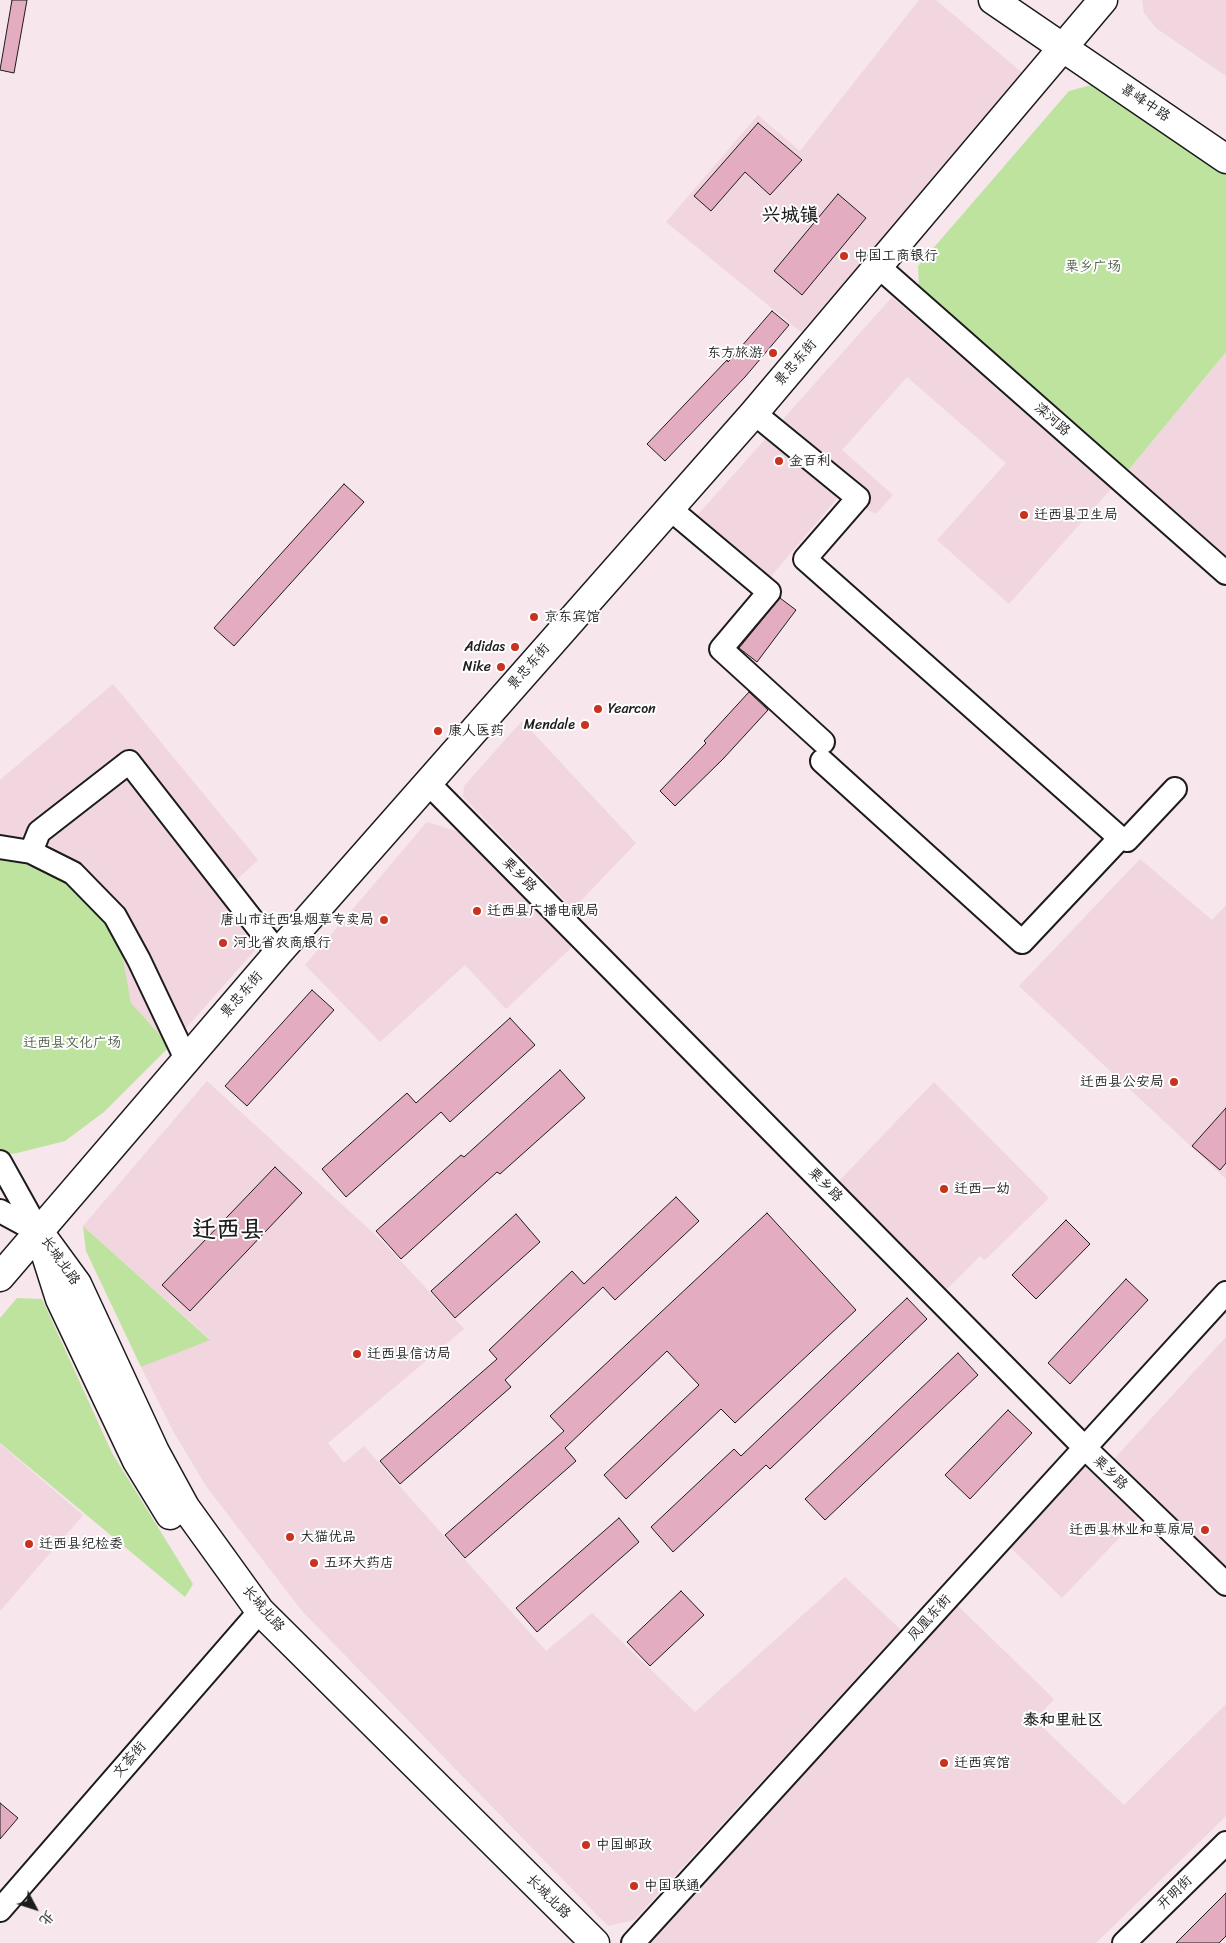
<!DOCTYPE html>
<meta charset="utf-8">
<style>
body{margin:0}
#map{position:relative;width:1226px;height:1943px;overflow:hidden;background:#f7e6ec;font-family:Sriracha,"LXGW WenKai TC",sans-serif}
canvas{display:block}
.north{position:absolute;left:10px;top:1883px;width:50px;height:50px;-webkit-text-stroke:4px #fff;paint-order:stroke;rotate:130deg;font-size:14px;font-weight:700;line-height:20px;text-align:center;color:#1c1c1c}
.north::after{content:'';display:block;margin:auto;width:18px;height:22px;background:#1c1c1c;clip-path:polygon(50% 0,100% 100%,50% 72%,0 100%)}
</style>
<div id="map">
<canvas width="1226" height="1943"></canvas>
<div class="north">北</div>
</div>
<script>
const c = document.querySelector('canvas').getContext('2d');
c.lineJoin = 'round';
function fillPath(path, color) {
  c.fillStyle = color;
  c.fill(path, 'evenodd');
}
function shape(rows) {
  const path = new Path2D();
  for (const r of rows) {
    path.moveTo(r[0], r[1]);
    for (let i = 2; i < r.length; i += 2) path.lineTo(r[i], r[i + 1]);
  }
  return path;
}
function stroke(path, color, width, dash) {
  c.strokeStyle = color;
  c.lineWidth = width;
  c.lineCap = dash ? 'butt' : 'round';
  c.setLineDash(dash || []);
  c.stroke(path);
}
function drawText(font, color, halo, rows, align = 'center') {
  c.font = font + ' Sriracha,"LXGW WenKai TC",sans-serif';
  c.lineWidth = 4;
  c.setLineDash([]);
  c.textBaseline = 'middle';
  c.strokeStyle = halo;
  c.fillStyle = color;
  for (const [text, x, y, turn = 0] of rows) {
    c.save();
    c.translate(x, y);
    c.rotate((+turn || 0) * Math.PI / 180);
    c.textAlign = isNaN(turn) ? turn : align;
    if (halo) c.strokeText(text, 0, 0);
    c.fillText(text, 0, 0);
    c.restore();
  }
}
const built = shape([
 [919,0,936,0,1026,76,801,332,666,222,758,115,800,151],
 [1142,0,1226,0,1226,76,1156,28,1144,13],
 [892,297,1111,489,1009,604,937,540,1006,463,907,377,842,450,893,495,876,514,840,495,767,581,694,519],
 [1226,352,1226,562,1126,473],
 [113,684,258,860,232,884,271,932,170,1046,131,1003,122,953,14,860,0,859,0,780],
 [522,721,636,843,573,909,463,797,464,786],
 [427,822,462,833,573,946,506,1009,465,965,380,1042,305,965],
 [1140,859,1212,920,1226,905,1226,1179,1019,986],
 [207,1081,383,1242,464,1329,328,1443,344,1463,364,1446,546,1651,592,1613,695,1712,845,1577,901,1630,634,1920,608,1926,302,1611,206,1486,173,1431,141,1367,210,1339,83,1226],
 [934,1082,1049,1198,985,1260,980,1256,946,1290,839,1181],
 [1226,1337,1226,1570,1112,1461],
 [0,1444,83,1515,0,1611],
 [1085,1463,1140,1516,1062,1598,1009,1546],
 [956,1604,1054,1699,1035,1720,1124,1805,1226,1704,1226,1816,1096,1943,643,1943]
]);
const green = shape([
 [1095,84,1226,167,1226,352,1126,473,919,289,918,266,1069,91],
 [0,859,14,860,59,878,96,909,122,953,131,1003,170,1046,104,1112,65,1141,17,1153,0,1155],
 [83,1226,210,1340,141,1367,86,1251],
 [17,1298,42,1299,112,1453,193,1584,185,1597,0,1443,0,1318]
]);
const building = shape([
 [12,0,27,0,14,73,0,70,12,0],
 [758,123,802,160,770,195,745,172,711,211,694,196,758,123],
 [838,194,866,218,802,295,774,271,838,194],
 [772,311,789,325,745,377,665,461,647,444,727,360,728,362,772,311],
 [344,484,364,502,234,646,214,628,344,484],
 [780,598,796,610,757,662,739,648,780,598],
 [749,692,768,710,723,759,675,806,660,791,706,743,704,741,749,692],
 [312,990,334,1010,247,1106,225,1086,312,990],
 [510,1018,535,1045,450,1122,441,1112,346,1197,322,1169,407,1093,416,1103,510,1018],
 [560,1070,585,1098,500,1174,497,1172,401,1259,376,1231,461,1155,464,1157,560,1070],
 [1226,1108,1226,1163,1220,1170,1192,1146,1226,1108],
 [275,1167,302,1193,190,1311,162,1285,275,1167],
 [676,1197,699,1221,615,1300,603,1287,505,1380,511,1387,400,1484,380,1461,497,1359,489,1350,572,1271,584,1284,676,1197],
 [767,1213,856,1310,735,1423,721,1409,626,1499,604,1475,699,1385,667,1351,565,1448,576,1461,465,1558,445,1535,564,1431,550,1416,767,1213],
 [516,1214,540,1242,455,1318,431,1291,516,1214],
 [1066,1220,1090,1244,1036,1299,1012,1275,1066,1220],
 [1126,1279,1148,1300,1070,1384,1048,1363,1126,1279],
 [907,1298,927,1319,770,1469,766,1465,673,1552,651,1527,734,1449,741,1456,907,1298],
 [958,1353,978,1375,825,1520,805,1499,958,1353],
 [1008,1410,1032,1433,970,1499,945,1475,1008,1410],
 [619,1518,639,1542,537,1632,516,1608,619,1518],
 [681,1591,704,1615,650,1666,627,1642,681,1591],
 [0,1803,18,1818,0,1839,0,1803],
 [1226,1893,1226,1936,1219,1943,1176,1943,1226,1893]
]);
const minor = shape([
 [879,267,1226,573],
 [754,413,858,498,805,559,1120,838,1022,942,822,761],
 [669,508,769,592,721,649,823,742],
 [427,782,1085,1448,1226,1584],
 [1120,838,1127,840,1175,789],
 [0,847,31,852,73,873,115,916,139,960,186,1059],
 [31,852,39,832,129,762,278,953],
 [0,1162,39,1232],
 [0,1211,39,1232],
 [0,1910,260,1611],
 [633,1943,1226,1293],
 [1124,1943,1226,1843]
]);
const major = shape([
 [993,0,1226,159],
 [39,1232,77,1284,155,1452,185,1507,260,1611,595,1943],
 [46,1255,60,1299,137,1461,170,1515],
 [0,1277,278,953,754,413,1103,0]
]);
const markers = [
 [844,256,5,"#c8321e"],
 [773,353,5,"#c8321e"],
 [779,461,5,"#c8321e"],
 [1024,515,5,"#c8321e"],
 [534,617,5,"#c8321e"],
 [515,647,5,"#c8321e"],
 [501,667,5,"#c8321e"],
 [598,709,5,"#c8321e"],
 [585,725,5,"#c8321e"],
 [438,731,5,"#c8321e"],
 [477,911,5,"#c8321e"],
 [384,920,5,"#c8321e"],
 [223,943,5,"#c8321e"],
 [1174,1082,5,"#c8321e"],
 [944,1189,5,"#c8321e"],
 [357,1354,5,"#c8321e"],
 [1205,1530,5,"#c8321e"],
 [290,1537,5,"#c8321e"],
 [29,1544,5,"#c8321e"],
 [314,1563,5,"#c8321e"],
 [944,1763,5,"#c8321e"],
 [586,1845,5,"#c8321e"],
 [634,1886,5,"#c8321e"]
];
const streetNames = [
 ["喜峰中路",1145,103,34],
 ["景忠东街",796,363,-49],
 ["滦河路",1052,420,41],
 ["景忠东街",529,667,-49],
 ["栗乡路",519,875,45],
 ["景忠东街",242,995,-49],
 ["栗乡路",825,1185,45],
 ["长城北路",60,1261,55],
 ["栗乡路",1110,1473,44],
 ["长城北路",263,1609,49],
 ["凤凰东街",930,1618,-48],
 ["文荟街",130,1760,-49],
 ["开明街",1175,1893,-44],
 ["长城北路",548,1897,45]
];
const poiNames = [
 ["中国工商银行",854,256],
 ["东方旅游",763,353,"right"],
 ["金百利",789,461],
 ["迁西县卫生局",1034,515],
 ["京东宾馆",544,617],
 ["Adidas",505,647,"right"],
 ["Nike",491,667,"right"],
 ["Yearcon",608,709],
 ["Mendale",575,725,"right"],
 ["康人医药",448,731],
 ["迁西县广播电视局",487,911],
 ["唐山市迁西县烟草专卖局",374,920,"right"],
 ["河北省农商银行",233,943],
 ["迁西县公安局",1164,1082,"right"],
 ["迁西一幼",954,1189],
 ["迁西县信访局",367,1354],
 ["迁西县林业和草原局",1195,1530,"right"],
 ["大猫优品",300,1537],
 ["迁西县纪检委",39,1544],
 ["五环大药店",324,1563],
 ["迁西宾馆",954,1763],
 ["中国邮政",596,1845],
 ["中国联通",644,1886]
];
const parkNames = [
 ["栗乡广场",1093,267],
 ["迁西县文化广场",72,1043]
];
const quarterNames = [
 ["泰和里社区",1063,1721]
];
const districtNames = [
 ["兴城镇",790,216]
];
const townNames = [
 ["迁西县",228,1231]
];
fillPath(built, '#f1d5df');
fillPath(green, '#bde39e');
fillPath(building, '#e3acc1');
stroke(building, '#1c1c1c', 1);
stroke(minor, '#1c1c1c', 26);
stroke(major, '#1c1c1c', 31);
stroke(minor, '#fff', 22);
stroke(major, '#fff', 28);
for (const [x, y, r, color] of markers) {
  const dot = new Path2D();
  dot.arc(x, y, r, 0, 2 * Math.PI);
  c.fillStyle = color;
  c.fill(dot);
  stroke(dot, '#fff', 2);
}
drawText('14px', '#1c1c1c', '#fff', streetNames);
drawText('14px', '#1c1c1c', '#fff', poiNames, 'left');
drawText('14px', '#54624a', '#fff', parkNames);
drawText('bold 16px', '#1c1c1c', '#fff', quarterNames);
drawText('bold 19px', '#1c1c1c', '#fff', districtNames);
drawText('bold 24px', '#1c1c1c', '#fff', townNames);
</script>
